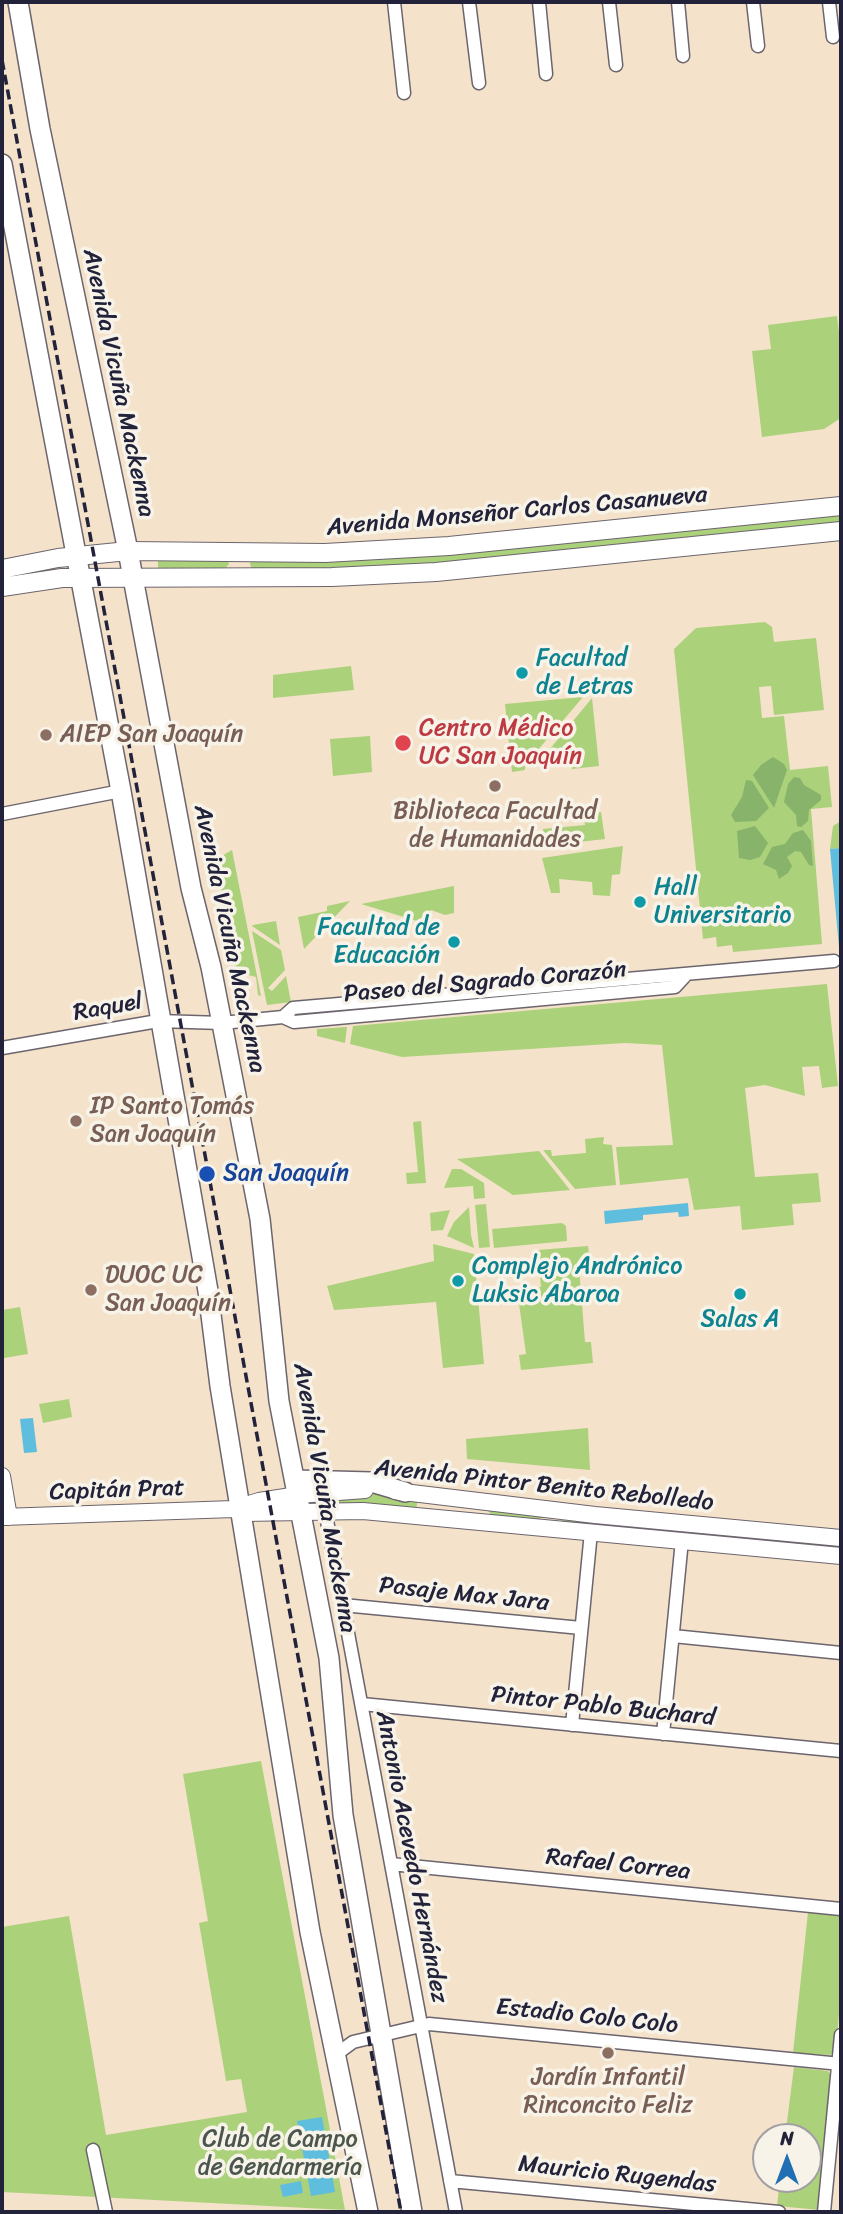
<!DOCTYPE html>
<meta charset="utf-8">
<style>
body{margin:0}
#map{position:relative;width:843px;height:2214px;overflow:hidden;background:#f5e2ca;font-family:Sriracha,sans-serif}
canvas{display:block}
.frame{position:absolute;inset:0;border:4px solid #22223b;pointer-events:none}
.north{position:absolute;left:752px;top:2123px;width:70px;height:70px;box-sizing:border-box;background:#f7f3e8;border:2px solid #a29fa3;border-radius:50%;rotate:0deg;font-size:19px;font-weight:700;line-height:28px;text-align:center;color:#22223b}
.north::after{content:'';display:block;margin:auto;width:24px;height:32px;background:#1f6fb2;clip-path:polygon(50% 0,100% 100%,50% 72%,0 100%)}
</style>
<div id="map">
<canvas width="843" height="2214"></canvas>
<div class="frame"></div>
<div class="north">N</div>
</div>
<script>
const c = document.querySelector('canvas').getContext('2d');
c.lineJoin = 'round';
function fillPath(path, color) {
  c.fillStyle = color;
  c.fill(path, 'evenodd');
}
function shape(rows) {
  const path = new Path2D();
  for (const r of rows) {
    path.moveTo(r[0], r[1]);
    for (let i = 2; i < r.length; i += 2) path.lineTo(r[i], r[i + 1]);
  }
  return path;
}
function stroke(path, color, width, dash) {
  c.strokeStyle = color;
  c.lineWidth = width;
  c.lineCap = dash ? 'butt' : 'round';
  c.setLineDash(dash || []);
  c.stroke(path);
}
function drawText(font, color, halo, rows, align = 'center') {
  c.font = font + ' Sriracha,sans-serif';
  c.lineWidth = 7;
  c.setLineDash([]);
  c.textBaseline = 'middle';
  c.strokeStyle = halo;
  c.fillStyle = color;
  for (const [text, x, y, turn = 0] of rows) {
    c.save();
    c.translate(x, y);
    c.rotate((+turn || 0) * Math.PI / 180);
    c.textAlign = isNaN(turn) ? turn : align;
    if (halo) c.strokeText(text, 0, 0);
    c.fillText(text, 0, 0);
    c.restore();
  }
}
const green = shape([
 [837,316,841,348,841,418,824,429,762,437,752,351,771,349,768,325],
 [841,513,841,527,356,570,252,569,250,564,252,559,477,552],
 [158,556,228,560,229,564,224,570,158,572],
 [765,622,772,627,774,642,816,638,824,710,774,715,771,686,759,687,762,718,784,716,790,770,828,766,832,807,811,809,822,944,733,952,732,945,717,947,716,937,703,939,674,649,696,628],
 [351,666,354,690,273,698,273,675],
 [583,697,525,765,525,770,512,772,505,704],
 [592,698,599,766,572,769,569,748,549,750],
 [370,736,372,772,333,776,330,739],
 [601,812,605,839,544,846,543,829,585,825,584,814],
 [841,821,841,848,830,849,833,826],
 [623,846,620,874,612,875,610,896,593,895,592,882,559,879,560,893,551,893,542,858],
 [232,850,261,996,258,995,256,977,237,972,215,860],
 [454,886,454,913,445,915,431,910,417,921,361,904],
 [350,901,304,949,298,917,327,911,327,906],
 [276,921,280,945,252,926,253,925],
 [252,931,281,950,285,970,268,988,272,991,286,976,291,1002,267,1005],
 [827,984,838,1086,822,1088,819,1066,802,1067,805,1096,765,1085,745,1088,755,1177,818,1173,821,1202,792,1204,794,1225,742,1230,740,1206,694,1210,688,1178,620,1185,616,1147,673,1145,662,1045,625,1043,402,1057,350,1044,353,1026],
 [347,1027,345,1043,317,1036,317,1029],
 [421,1121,426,1183,407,1184,406,1173,418,1172,413,1122],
 [604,1137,603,1144,612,1145,616,1185,575,1189,543,1150,551,1150,552,1156,586,1153,585,1139],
 [539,1151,570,1190,513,1195,457,1159],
 [452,1169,461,1169,484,1183,485,1198,474,1199,473,1186,444,1188],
 [486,1204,490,1247,479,1248,475,1205],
 [469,1207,471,1235,474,1248,447,1236,454,1222],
 [450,1210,443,1230,431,1231,430,1213],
 [562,1223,566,1226,567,1241,494,1248,492,1229],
 [433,1244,474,1254,484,1364,443,1368,436,1302,334,1310,327,1286,434,1261],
 [588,1246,590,1262,579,1267,585,1342,591,1342,593,1363,521,1370,519,1355,526,1354,517,1289,541,1287,538,1250],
 [20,1307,28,1354,4,1358,2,1310],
 [69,1399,72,1417,43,1423,39,1404],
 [588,1428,590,1470,467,1459,466,1439],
 [370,1493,418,1498,416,1510,331,1503,330,1496],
 [485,1508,545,1514,539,1520,492,1515],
 [561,1520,841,1546,841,1554,561,1526],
 [261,1761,345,2210,2,2192,2,1927,69,1916,106,2135,247,2112,241,2079,226,2081,199,1923,208,1921,183,1774],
 [808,1912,841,1915,841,1989,836,2049,830,2055,793,2053],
 [794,2067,828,2071,833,2078,820,2210,777,2206,780,2179,808,2179,808,2137,785,2137]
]);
const forest = shape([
 [773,757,784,764,787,770,774,808,753,775,761,765],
 [794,777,800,778,804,785,821,795,821,800,809,810,808,821,801,827,797,826,796,815,784,802,788,784],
 [746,780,752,781,769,808,756,821,735,822,731,815,742,797],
 [755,826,768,843,760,857,750,860,739,858,737,831],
 [803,830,811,841,813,866,809,865,801,852,795,851,787,857,792,866,788,873,779,879,776,870,763,864,772,847,785,844,793,833]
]);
const water = shape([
 [841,848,841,946,839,947,830,849],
 [688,1203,689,1216,679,1217,678,1212,643,1215,643,1220,605,1224,604,1211],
 [33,1418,37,1452,24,1453,20,1419],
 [322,2117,335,2192,311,2196,297,2121],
 [301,2181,303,2193,283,2197,280,2185]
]);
const minor = shape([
 [394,2,404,93],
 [469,2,479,83],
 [539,2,546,74],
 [609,2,616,65],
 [678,2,683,56],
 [753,2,758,46],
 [829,2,833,37],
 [2,814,121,791],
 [283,1017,293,1008,834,961],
 [2,1048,158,1021,222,1023,283,1017,294,1022,675,987,687,974],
 [325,1510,456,2212],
 [343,1605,581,1628],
 [673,1636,841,1653],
 [362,1704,841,1751],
 [572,1725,591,1532],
 [663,1734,682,1540],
 [391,1864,841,1909],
 [334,2056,353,2042,429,2024,841,2064],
 [93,2150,106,2212],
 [450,2181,779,2212],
 [824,2212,841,2035]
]);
const tertiary = shape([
 [2,1476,9,1517],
 [395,1491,595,1515,841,1538],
 [236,1508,259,1501,298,1495,365,1490],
 [2,1517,234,1509,243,1513,363,1511,841,1556]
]);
const secondary = shape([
 [2,569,58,558,128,551,325,553,449,546,841,506],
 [2,587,62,578,332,577,436,572,841,531]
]);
const primary = shape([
 [18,2,40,129,128,551,191,888,211,967,260,1219,279,1401,329,1658,343,1815,412,2212],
 [2,164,121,791,208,1291,220,1386,310,1932,368,2212],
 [295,1480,371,1482,405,1492]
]);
const rail = shape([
 [2,60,401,2212]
]);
const markers = [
 [522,673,7,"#0f9aa8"],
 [46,735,7,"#8d6e63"],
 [403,743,9,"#e0444e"],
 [495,786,7,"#8d6e63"],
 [640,902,7,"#0f9aa8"],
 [454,942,7,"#0f9aa8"],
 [76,1121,7,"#8d6e63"],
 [207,1174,9,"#1a4fb4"],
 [458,1281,7,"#0f9aa8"],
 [91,1290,7,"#8d6e63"],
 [740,1294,7,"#0f9aa8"],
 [608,2053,7,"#8d6e63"]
];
const streetNames = [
 ["Avenida Vicuña Mackenna",118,383,78],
 ["Avenida Monseñor Carlos Casanueva",517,512,-5],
 ["Avenida Vicuña Mackenna",229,939,78],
 ["Paseo del Sagrado Corazón",485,983,-5],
 ["Raquel",108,1008,-10],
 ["Avenida Pintor Benito Rebolledo",544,1486,6],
 ["Capitán Prat",117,1491,-2],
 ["Avenida Vicuña Mackenna",324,1498,80],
 ["Pasaje Max Jara",464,1595,6],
 ["Pintor Pablo Buchard",603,1707,6],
 ["Antonio Acevedo Hernández",411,1857,79],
 ["Rafael Correa",618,1865,6],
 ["Estadio Colo Colo",587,2017,6],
 ["Mauricio Rugendas",617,2175,6]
];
const cultureNames = [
 ["Facultad",536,659],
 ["de Letras",536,687],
 ["Hall",654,888],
 ["Universitario",654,916],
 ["Facultad de",440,928,"right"],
 ["Educación",440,956,"right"],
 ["Complejo Andrónico",472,1267],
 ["Luksic Abaroa",472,1295],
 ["Salas A",740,1320,"center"]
];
const healthNames = [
 ["Centro Médico",419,729],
 ["UC San Joaquín",419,757]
];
const educationNames = [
 ["AIEP San Joaquín",60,735],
 ["Biblioteca Facultad",495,812,"center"],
 ["de Humanidades",495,840,"center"],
 ["IP Santo Tomás",90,1107],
 ["San Joaquín",90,1135],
 ["DUOC UC",105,1276],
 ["San Joaquín",105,1304],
 ["Jardín Infantil",608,2078,"center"],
 ["Rinconcito Feliz",608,2106,"center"]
];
const transitNames = [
 ["San Joaquín",223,1174]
];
const parkNames = [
 ["Club de Campo",280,2140],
 ["de Gendarmería",280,2168]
];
fillPath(green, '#abd17b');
fillPath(forest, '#88b36b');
fillPath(water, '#5fbddd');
stroke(minor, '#6c656d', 15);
stroke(tertiary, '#6c656d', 18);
stroke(secondary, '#6c656d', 20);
stroke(primary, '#6c656d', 22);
stroke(minor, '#fff', 12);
stroke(tertiary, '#fff', 16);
stroke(secondary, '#fff', 18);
stroke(primary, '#fff', 19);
stroke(rail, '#22223b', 3.5, [10, 5]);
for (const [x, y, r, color] of markers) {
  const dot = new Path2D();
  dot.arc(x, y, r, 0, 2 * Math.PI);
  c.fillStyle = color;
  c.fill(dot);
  stroke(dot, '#f7f3e8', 2.5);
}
drawText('24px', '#22223b', '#f7f3e8', streetNames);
drawText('24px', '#0d838f', '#f7f3e8', cultureNames, 'left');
drawText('24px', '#be3a42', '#f7f3e8', healthNames, 'left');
drawText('24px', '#785e54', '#f7f3e8', educationNames, 'left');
drawText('24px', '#164399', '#f7f3e8', transitNames, 'left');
drawText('24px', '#4b574e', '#f7f3e8', parkNames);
</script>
